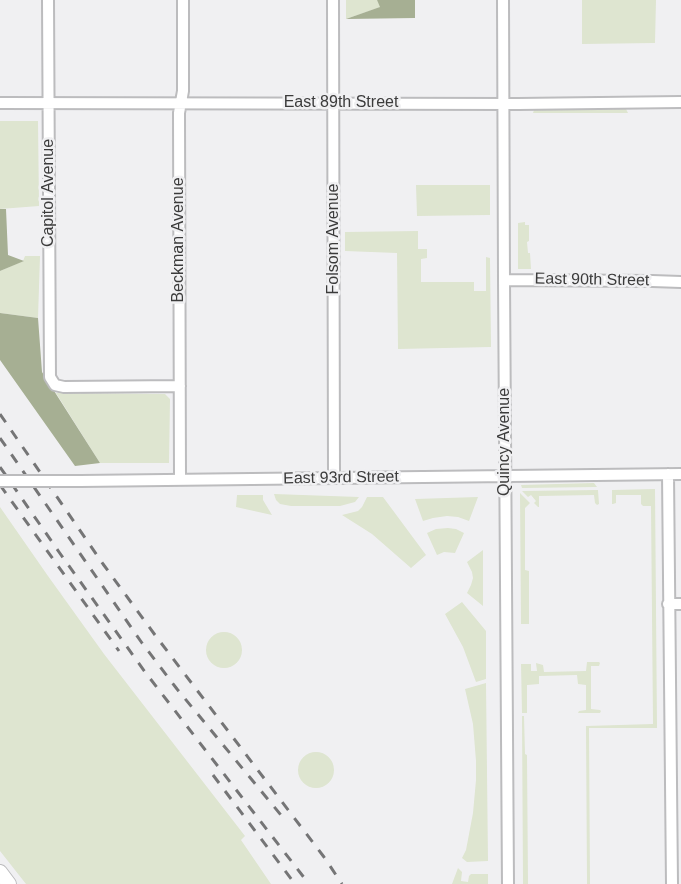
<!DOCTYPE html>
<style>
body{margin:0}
canvas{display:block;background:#f0f0f2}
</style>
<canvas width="681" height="884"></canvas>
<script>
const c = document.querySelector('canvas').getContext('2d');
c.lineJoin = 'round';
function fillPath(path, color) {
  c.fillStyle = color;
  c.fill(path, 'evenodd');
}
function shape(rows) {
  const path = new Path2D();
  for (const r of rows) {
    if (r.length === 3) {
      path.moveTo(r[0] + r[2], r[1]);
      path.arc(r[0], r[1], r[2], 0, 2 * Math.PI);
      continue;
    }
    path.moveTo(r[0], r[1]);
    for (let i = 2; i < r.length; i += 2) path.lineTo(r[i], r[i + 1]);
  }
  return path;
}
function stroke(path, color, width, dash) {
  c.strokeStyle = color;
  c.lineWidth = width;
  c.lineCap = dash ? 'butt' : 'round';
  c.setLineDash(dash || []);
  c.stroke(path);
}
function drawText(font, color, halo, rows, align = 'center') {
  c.font = font + ' Helvetica,sans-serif';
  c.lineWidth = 5;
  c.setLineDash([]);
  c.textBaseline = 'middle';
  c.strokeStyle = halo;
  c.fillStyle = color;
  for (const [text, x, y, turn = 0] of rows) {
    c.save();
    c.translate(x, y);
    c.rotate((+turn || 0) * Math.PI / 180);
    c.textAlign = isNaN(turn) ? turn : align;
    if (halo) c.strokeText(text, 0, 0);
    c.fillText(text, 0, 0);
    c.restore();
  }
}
const green = shape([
 [346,0,377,0,381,7,346,19],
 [582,0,656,0,655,43,582,44],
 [626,109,628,113,533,113,534,110],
 [0,121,38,121,39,206,0,209],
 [416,185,490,185,490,215,417,216],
 [525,222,525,225,529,225,529,241,527,242,528,253,530,253,531,269,518,269,518,223],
 [418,231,418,249,427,249,427,258,421,259,421,282,474,282,474,291,486,291,486,257,490,258,491,347,398,349,397,253,345,251,345,232],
 [25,256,40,256,38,318,0,313,0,271,23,261],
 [56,393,165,394,170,399,169,463,100,463],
 [594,483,597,487,522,488,521,485],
 [655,489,657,728,589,728,590,884,587,884,586,726,653,724,651,506,643,506,641,504,641,495,616,495,616,503,613,504,612,504,612,490],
 [598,490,599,504,597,505,595,503,594,495,539,496,539,507,538,507,534,503,536,501,531,495,528,497,522,491],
 [520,493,530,503,525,508,525,570,529,571,529,624,521,624],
 [274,494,359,497,355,502,340,506,291,506,280,504,276,500],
 [237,495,263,495,263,500,272,515,236,507],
 [367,497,383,497,426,555,411,568,372,534,342,515,358,511,362,507],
 [478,497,469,521,458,517,447,516,433,518,423,521,415,499],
 [0,507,48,576,104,654,245,836,241,840,271,884,26,884,0,851],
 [448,528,456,529,464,533,455,553,444,552,437,555,427,533,436,529],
 [483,550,483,606,467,593,471,585,473,578,472,572,467,562],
 [462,602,486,631,486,679,476,682,463,647,445,614],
 [224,650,18],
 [587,662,599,662,600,663,599,666,591,666,591,709,600,710,601,711,600,713,578,713,579,711,586,710,586,685,578,684,577,675,539,676,539,684,527,685,527,713,522,713,521,664,531,664,531,671,537,671,536,663,543,665,544,672,586,671],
 [486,683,488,861,467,862,462,858,466,850,473,813,476,780,476,761,473,724,465,689],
 [522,716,524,716,525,754,527,755,528,884,523,884],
 [316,770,18],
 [458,868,462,872,461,881,468,882,469,876,471,874,488,874,488,884,452,884]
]);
const forest = shape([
 [377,0,415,0,415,18,346,19,380,7],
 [0,209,6,209,8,255,24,261,0,271],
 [0,313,38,318,42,372,100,463,75,466,0,360]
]);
const minor = shape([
 [48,0,50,377,55,385,64,387,180,386],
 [333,0,334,478],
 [503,0,504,280,508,884],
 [0,103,518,104,681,102],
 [504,280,652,281,681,282],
 [668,474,672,884],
 [180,480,179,113,183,91,183,0],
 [80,481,681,474],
 [668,604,681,604]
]);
const major = shape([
 [0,872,9,884]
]);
const rail = shape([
 [0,414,103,564,155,635,324,857,342,884],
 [0,438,142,643,177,689,285,820],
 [0,467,59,552,145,672,309,884],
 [0,485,119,651],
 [213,775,295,884]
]);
const minorBridge = shape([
 [0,481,80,481]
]);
const streetNames = [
 ["East 89th Street",341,103],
 ["Capitol Avenue",49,193,-90],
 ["Folsom Avenue",334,239,-90],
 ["Beckman Avenue",179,240,-90],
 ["East 90th Street",592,280,1],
 ["Quincy Avenue",505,442,-90],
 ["East 93rd Street",341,478,-1]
];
fillPath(green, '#dee5d0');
fillPath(forest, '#a6af93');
stroke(minor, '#bcbcbe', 14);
stroke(major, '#bcbcbe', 16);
stroke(minor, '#fff', 10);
stroke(major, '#fff', 14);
stroke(rail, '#757576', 3, [10, 10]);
stroke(minorBridge, '#bcbcbe', 14, []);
stroke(minorBridge, '#fff', 10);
drawText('16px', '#3b3b3b', '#f0f0f2', streetNames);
</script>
